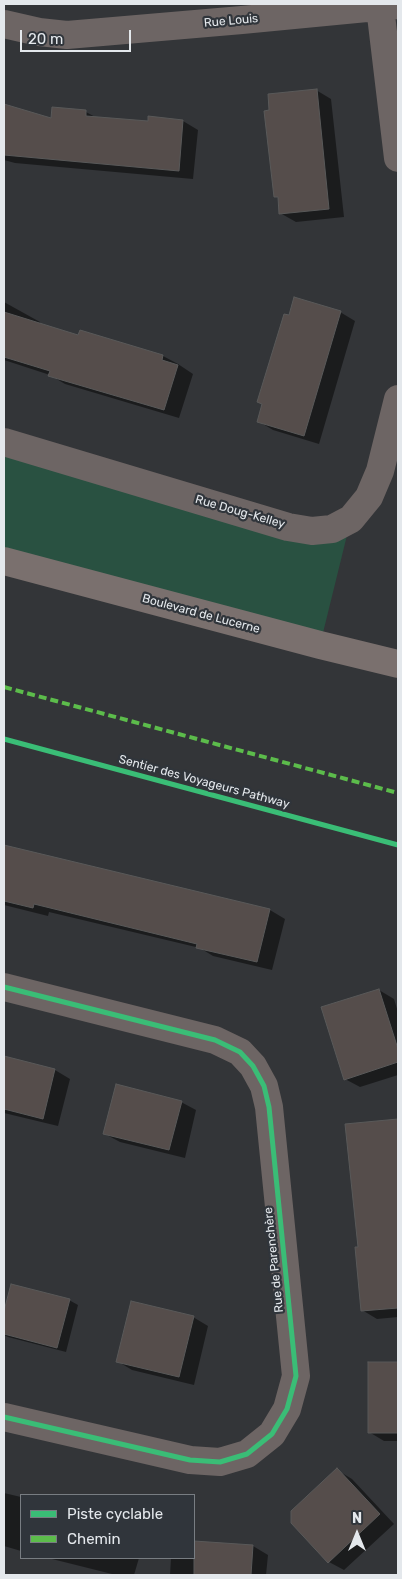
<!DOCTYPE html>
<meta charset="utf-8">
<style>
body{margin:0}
#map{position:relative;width:402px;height:1579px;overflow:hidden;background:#333538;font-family:Rubik,sans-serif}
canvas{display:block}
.frame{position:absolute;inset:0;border:5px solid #e4e8ec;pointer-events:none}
.legend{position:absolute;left:20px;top:1494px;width:175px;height:65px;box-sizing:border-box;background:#30353b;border:1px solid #787d82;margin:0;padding:6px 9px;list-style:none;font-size:15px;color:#e4e8ec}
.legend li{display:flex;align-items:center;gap:10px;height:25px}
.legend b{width:25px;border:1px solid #787d82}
.north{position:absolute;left:332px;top:1509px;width:50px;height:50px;-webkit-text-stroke:4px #30353b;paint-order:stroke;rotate:0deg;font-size:14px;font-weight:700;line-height:20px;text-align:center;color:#e4e8ec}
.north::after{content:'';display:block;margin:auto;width:18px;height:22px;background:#e4e8ec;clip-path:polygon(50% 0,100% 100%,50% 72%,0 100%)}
.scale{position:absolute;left:20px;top:30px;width:111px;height:22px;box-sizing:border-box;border:2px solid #e4e8ec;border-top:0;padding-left:6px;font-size:15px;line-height:18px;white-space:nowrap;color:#e4e8ec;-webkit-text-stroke:4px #30353b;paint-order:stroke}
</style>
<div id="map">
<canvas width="402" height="1579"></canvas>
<div class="frame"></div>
<ul class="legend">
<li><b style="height:6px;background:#3abd76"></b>Piste cyclable</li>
<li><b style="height:6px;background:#5cbc4b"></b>Chemin</li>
</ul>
<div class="north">N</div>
<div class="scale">20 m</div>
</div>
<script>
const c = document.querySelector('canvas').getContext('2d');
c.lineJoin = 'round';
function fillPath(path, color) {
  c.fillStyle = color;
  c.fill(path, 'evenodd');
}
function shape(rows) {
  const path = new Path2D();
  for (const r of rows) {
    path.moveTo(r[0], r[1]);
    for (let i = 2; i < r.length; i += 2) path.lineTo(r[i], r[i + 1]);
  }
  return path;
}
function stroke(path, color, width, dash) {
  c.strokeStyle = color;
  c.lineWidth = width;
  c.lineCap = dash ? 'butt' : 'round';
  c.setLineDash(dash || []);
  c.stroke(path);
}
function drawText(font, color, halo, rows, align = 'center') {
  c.font = font + ' Rubik,sans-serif';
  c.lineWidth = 4.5;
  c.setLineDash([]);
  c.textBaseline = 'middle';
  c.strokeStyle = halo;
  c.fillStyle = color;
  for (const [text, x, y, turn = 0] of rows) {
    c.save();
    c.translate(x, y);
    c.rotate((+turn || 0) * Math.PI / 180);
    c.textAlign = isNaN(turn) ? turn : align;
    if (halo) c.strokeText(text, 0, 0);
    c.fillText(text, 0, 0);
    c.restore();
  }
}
const green = shape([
 [4,442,288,527,351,519,320,645,4,561]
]);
const shadow = shape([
 [316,90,331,99,344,217,296,222,280,213,279,198,275,196],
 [4,105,52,119,86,112,97,118,149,122,183,121,198,130,193,179,15,163,4,160],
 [4,302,40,322,39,324,79,336,163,356,178,364,193,374,179,418,65,384,50,375,4,360],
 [340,312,355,321,319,444,273,430,258,421,289,316],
 [4,846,270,910,285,919,272,970,213,956,200,948,49,912,48,916,4,905],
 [379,990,394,999,398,1012,398,1075,360,1087,345,1079],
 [4,1058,55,1070,70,1079,58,1126,4,1113],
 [181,1102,196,1110,185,1158,120,1142,105,1134],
 [398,1120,398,1317,377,1319,362,1310,359,1248,347,1125],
 [11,1285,69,1300,78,1305,66,1352,8,1337,4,1335,4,1316],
 [193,1317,208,1326,194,1385,132,1370,117,1361],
 [369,1363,398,1363,398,1441,384,1441,369,1432],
 [337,1470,352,1479,394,1524,344,1570,329,1562],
 [4,1493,21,1497,21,1551,4,1546],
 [194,1542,253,1546,268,1555,266,1575,170,1575,171,1558,194,1558],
 [48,1558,139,1558,134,1575,116,1575]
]);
const building = shape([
 [317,89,329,209,279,214,278,197,274,197,264,111,269,110,268,94,317,89],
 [4,104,51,118,52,107,86,110,86,116,148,121,148,116,183,120,179,171,4,155,4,104],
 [294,297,341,311,304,436,257,422,262,404,257,402,284,314,289,315,294,297],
 [4,312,78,335,80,330,163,355,162,360,178,365,164,410,48,376,50,371,4,357,4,312],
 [4,845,270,909,257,962,196,948,197,944,34,904,33,908,4,901,4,845],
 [379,989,398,1049,398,1062,344,1080,321,1007,379,989],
 [4,1056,55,1069,43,1119,4,1109,4,1056],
 [116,1084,182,1101,169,1150,103,1134,116,1084],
 [398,1119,398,1308,361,1311,355,1247,358,1247,345,1124,398,1119],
 [11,1284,70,1299,57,1348,4,1334,4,1311,11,1284],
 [131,1301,194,1316,179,1377,116,1362,131,1301],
 [368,1362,398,1362,398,1433,368,1433,368,1362],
 [337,1468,380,1514,328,1563,291,1523,291,1511,337,1468],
 [194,1541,253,1545,251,1575,194,1575,194,1541]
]);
const minor = shape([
 [380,7,398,158],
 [4,24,39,32,67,35,242,20,398,5],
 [4,442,288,527,312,531,332,529,351,519,369,497,380,471,398,399],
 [4,987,215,1040,240,1052,253,1066,264,1086,269,1107,296,1376,287,1409,272,1434,247,1454,220,1462,190,1460,4,1417]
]);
const secondary = shape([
 [4,561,320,645,398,664]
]);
const quiet = shape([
 [4,687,398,793]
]);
const cycleway = shape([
 [4,739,398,845],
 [4,987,215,1040,240,1052,253,1066,264,1086,269,1107,296,1376,287,1409,272,1434,247,1454,220,1462,190,1460,4,1417]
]);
const streetNames = [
 ["Rue Louis",231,21,-5],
 ["Rue Doug-Kelley",240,512,16],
 ["Boulevard de Lucerne",201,614,15],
 ["Sentier des Voyageurs Pathway",204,782,15],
 ["Rue de Parenchère",274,1260,-96]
];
fillPath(green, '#295141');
fillPath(shadow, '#0007');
fillPath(building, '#554d4b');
stroke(building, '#595959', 1);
stroke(minor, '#6d6564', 28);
stroke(secondary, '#7a706e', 28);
stroke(quiet, '#5cbc4b', 4, [8, 4]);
stroke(cycleway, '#3abd76', 5);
drawText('12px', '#e4e8ec', '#30353b', streetNames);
</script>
